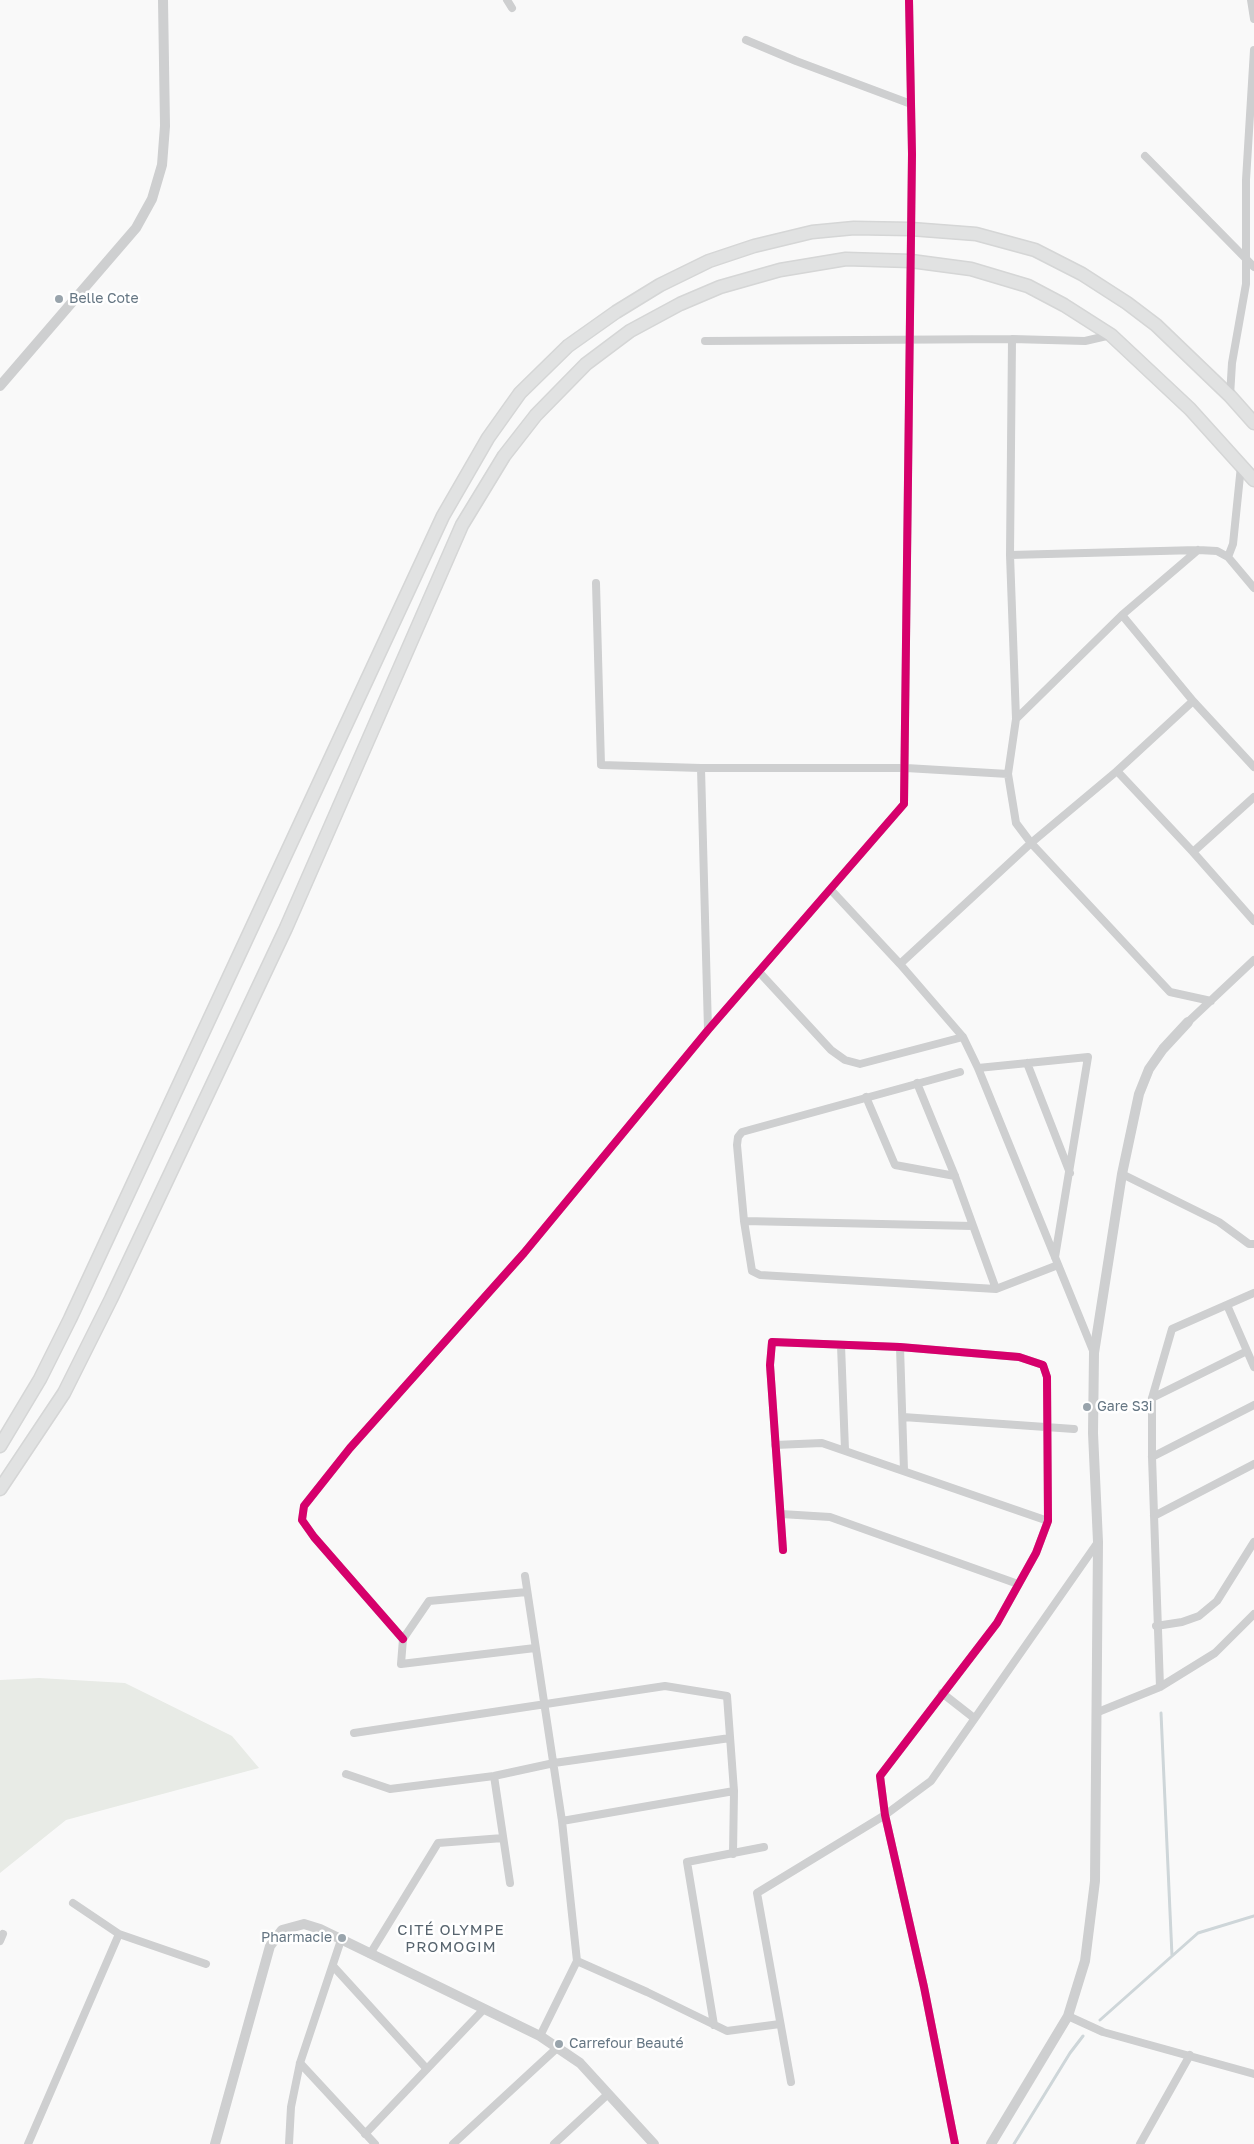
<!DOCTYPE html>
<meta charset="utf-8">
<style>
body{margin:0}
canvas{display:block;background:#f9f9f9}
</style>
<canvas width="1254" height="2144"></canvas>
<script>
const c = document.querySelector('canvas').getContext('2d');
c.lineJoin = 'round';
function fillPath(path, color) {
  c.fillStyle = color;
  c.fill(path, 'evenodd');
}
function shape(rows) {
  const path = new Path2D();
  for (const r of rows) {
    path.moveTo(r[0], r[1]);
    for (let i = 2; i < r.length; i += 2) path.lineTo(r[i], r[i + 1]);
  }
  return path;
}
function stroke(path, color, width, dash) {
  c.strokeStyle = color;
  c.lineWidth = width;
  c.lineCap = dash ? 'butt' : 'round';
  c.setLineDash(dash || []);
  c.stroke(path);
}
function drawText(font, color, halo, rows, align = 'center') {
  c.font = font + ' "Golos Text",sans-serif';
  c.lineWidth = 5;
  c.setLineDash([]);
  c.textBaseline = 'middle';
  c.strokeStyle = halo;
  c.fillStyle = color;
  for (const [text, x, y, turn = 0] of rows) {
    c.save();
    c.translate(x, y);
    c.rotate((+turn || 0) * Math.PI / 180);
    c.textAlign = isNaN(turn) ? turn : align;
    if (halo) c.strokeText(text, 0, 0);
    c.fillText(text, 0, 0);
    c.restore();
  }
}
const green = shape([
 [39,1678,125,1683,232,1736,259,1768,66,1820,0,1873,0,1680]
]);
const stream = shape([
 [1161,1713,1172,1956],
 [1100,2020,1198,1933,1254,1916],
 [1014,2144,1070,2053,1083,2036]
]);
const minor = shape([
 [507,0,512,8],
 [1251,0,1254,19],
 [746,40,796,61,911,104],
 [1145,156,1254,267],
 [1012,339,1010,555,1016,719],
 [705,341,1012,339,1085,341,1111,335],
 [1230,396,1232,363,1246,284,1246,180,1254,50],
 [1198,550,1122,615,1016,719,1008,774,1016,823,1031,843,1170,992,1211,1001],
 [1010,555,1198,550,1217,551,1228,557,1254,588],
 [1228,557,1233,544,1241,466],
 [596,583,601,765,701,768,906,768,1008,774],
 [1122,615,1193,701,1254,767],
 [701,768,708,1030],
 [1117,771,1193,852,1254,797],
 [1193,852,1254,921],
 [831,890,900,964,963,1037,978,1068,1094,1353],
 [900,964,1031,843,1117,771,1193,701],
 [760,973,831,1050,845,1060,860,1064,963,1037],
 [1188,1022,1254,960],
 [1027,1063,1070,1173],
 [978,1068,1088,1057,1055,1257],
 [960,1072,742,1132,738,1137,737,1145,744,1221,752,1271,760,1275,996,1289,1058,1265],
 [917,1083,955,1176,996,1289],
 [866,1097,895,1165,955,1176],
 [1122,1174,1219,1222,1249,1244,1254,1244],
 [744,1221,973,1226],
 [1227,1305,1254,1367],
 [841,1345,845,1450],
 [900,1347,904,1471],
 [1152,1398,1247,1351],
 [903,1417,1074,1429],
 [775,1445,822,1443,1048,1521],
 [1152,1457,1254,1405],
 [781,1514,830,1517,1018,1584],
 [1154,1516,1254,1464],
 [783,1550,770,1365,772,1342,900,1347,1019,1357,1043,1365,1047,1377,1048,1521,1036,1553,997,1623,880,1776,885,1815,924,1987,955,2144],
 [525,1576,562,1821,577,1961,540,2036],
 [527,1592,429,1601,403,1639,401,1664,535,1648],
 [1156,1626,1182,1622,1199,1616,1217,1601,1254,1542],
 [403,1639,314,1537,302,1520,304,1506,350,1448,524,1253,708,1030,904,804,912,154,909,0],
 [1160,1687,1152,1457,1152,1398,1172,1329,1254,1293],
 [942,1693,974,1718],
 [1098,1712,1160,1687,1215,1653,1254,1614],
 [354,1733,665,1686,727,1696,734,1791,733,1854],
 [346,1774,390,1789,494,1776,554,1763,730,1738],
 [494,1776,510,1883],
 [562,1821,734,1791],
 [73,1903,119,1934,206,1964],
 [0,1941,3,1934],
 [370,1954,438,1843,503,1838],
 [577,1961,647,1992,727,2031,780,2024],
 [333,1966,426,2068],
 [1068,2016,1103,2032,1254,2074],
 [714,2025,687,1862,764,1847],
 [300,2063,375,2144],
 [791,2082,757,1893,885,1815,931,1781,1098,1542],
 [365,2134,484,2009],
 [28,2144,119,1934],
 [289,2144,291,2107,300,2063,341,1940],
 [453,2144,557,2048],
 [554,2144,608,2094],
 [1140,2144,1190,2055]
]);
const tertiary = shape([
 [0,386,136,228,152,199,162,165,165,126,163,0],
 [215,2144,270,1946,282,1930,304,1924,320,1929,540,2036,580,2063,654,2144],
 [991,2144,1068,2016,1085,1961,1095,1881,1098,1542,1093,1433,1094,1353,1122,1174,1139,1094,1149,1069,1163,1049,1188,1022]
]);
const trunk = shape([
 [0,1446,40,1379,70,1319,443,516,488,438,520,393,568,346,616,312,660,285,709,261,754,246,812,232,854,228,911,229,976,234,1035,250,1082,274,1127,303,1156,325,1230,396,1254,423],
 [0,1489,64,1393,111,1299,286,928,462,525,504,456,536,415,586,364,630,331,680,304,720,287,780,270,846,259,911,261,971,269,1028,286,1064,305,1111,335,1190,409,1254,480]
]);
const cycleway = shape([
 [783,1550,770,1365,772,1342,900,1347,1019,1357,1043,1365,1047,1377,1048,1521,1036,1553,997,1623,880,1776,885,1815,924,1987,955,2144],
 [403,1639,314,1537,302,1520,304,1506,350,1448,524,1253,708,1030,904,804,912,154,909,0]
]);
const markers = [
 [59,299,5,"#99a4ac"],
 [1087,1407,5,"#99a4ac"],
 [342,1938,5,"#99a4ac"],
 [559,2044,5,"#99a4ac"]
];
const poiNames = [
 ["Belle Cote",69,299],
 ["Gare S3i",1097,1407],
 ["Pharmacie",332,1938,"right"],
 ["Carrefour Beauté",569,2044]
];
const neighbourhoodNames = [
 ["CITÉ OLYMPE",451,1930],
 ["PROMOGIM",451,1947]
];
fillPath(green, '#e8ebe6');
stroke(stream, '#ced6d9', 3);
stroke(trunk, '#d5d6d6', 15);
stroke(minor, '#cecfd0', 8);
stroke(tertiary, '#cecfd0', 10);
stroke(trunk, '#e1e2e2', 12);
stroke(cycleway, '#d6006c', 8);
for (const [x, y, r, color] of markers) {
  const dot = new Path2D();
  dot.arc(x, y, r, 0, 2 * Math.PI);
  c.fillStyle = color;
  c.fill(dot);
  stroke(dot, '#fff', 2);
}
drawText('14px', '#657683', '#fff', poiNames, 'left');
c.letterSpacing = '1px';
drawText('15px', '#57646e', '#fff', neighbourhoodNames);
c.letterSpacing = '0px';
</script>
